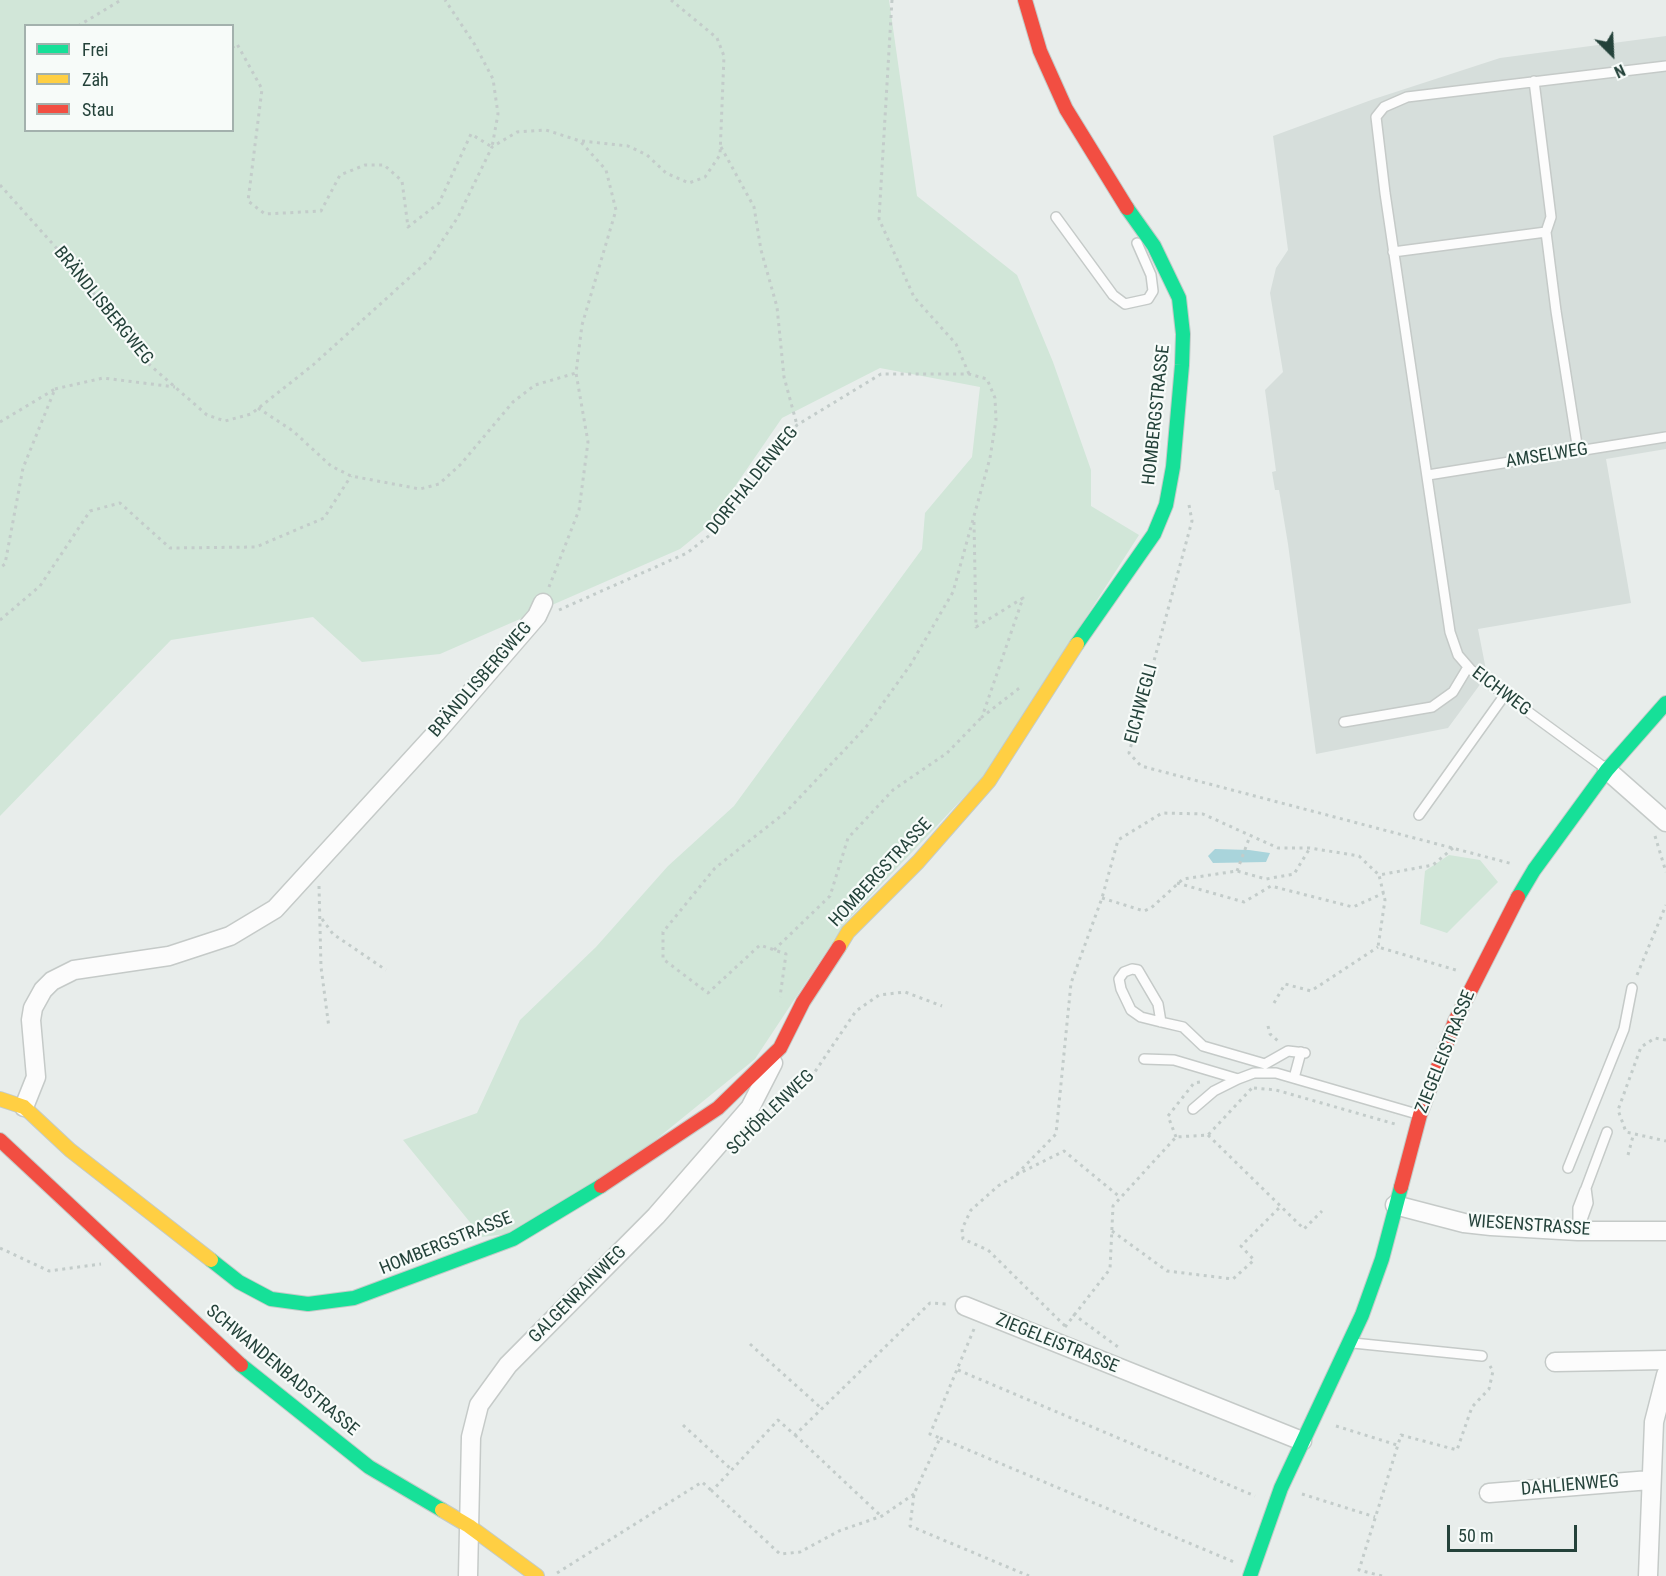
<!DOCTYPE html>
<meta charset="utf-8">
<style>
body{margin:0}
#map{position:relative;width:1666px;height:1576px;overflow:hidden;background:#e8edeb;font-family:"Roboto Condensed",sans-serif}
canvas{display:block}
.legend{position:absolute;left:24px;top:24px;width:210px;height:108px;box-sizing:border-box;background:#f7fbf9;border:2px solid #a3b1ad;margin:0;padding:8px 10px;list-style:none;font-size:18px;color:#24423a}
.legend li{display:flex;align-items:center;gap:12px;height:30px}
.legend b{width:30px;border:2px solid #a3b1ad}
.north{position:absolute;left:1582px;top:24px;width:60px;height:60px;-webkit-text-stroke:4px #f7fbf9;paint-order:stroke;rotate:156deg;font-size:16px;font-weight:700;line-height:24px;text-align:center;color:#24423a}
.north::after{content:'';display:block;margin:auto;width:21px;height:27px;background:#24423a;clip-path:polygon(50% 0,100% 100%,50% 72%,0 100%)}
.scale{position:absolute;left:1447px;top:1525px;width:130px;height:27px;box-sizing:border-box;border:3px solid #24423a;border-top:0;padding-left:8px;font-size:18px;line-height:21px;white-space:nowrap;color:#24423a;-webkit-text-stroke:4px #f7fbf9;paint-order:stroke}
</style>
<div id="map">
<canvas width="1666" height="1576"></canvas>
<ul class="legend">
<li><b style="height:8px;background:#16e098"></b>Frei</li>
<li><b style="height:8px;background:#ffcf43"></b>Zäh</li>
<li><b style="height:8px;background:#f24e42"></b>Stau</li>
</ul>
<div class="north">N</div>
<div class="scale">50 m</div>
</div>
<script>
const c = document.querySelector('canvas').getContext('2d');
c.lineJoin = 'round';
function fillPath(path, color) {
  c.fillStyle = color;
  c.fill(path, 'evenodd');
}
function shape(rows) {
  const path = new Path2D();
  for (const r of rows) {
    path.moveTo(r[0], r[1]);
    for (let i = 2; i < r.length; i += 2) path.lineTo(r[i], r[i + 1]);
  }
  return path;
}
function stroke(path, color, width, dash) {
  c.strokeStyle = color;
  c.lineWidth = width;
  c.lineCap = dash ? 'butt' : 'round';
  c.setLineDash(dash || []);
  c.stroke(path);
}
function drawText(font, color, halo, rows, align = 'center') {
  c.font = font + ' "Roboto Condensed",sans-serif';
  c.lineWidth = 4.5;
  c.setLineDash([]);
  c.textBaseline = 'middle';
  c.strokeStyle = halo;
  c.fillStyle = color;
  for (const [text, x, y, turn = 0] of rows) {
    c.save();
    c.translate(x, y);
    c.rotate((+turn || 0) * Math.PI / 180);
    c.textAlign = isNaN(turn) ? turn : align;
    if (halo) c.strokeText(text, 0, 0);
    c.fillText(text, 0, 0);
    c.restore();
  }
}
const built = shape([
 [1666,36,1666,449,1606,459,1631,603,1478,629,1487,675,1448,728,1316,754,1288,544,1279,490,1275,490,1272,472,1276,471,1265,390,1283,372,1270,293,1276,268,1288,250,1273,136,1374,99,1500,58]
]);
const green = shape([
 [0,0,889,0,917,196,1017,275,1053,362,1091,470,1091,506,1139,535,983,777,845,923,755,1059,632,1159,506,1234,482,1237,403,1140,477,1113,520,1020,596,947,668,866,734,806,922,549,925,513,972,457,980,387,880,368,782,418,707,527,680,549,440,654,362,662,313,617,171,640,0,816],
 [26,26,232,26,232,130,26,130],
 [1449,855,1480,860,1498,882,1447,933,1420,924,1425,871]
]);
const water = shape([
 [1215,849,1249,850,1270,853,1266,862,1213,863,1208,856]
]);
const path = shape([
 [892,0,879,219,914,297,956,344,969,374],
 [78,26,121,0],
 [232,48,237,44,262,89,248,201,265,214,321,211,340,175,365,165,384,165,402,181,408,227,439,203,471,134,492,147,498,114,493,79,475,45,445,0],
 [582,141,628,146,647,155,666,173,689,183,705,177,720,155,724,56,717,38,671,0],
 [721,147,754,207,761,250,777,307,784,377,797,425],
 [0,185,77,271,143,359,207,415,225,421,251,414,313,365,430,259,458,217,492,147,517,132,546,130,580,141,606,170,616,210,582,325,576,373,588,442,579,510,549,587],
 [55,389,103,378,175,387],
 [258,408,293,431,331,466,351,476,420,489,439,484,461,464,513,402,535,385,576,373],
 [0,422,55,389,23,468,5,564,0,568],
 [1189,505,1192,521,1129,753,1141,766,1513,864],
 [974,522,976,627,1023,598,982,717,1022,686],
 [559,610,687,553,710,535,797,425,881,374,969,374,987,379,995,398,996,420,990,458,953,592,911,664,866,727,786,812,715,868,663,932,663,959,708,993,760,945,786,954,780,997],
 [0,620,40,586,90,511,120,503,170,548,256,547,324,518,351,476],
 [1655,836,1666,872],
 [1453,848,1433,865,1379,875,1385,900,1378,947,1456,970],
 [1237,871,1250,836],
 [1177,883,1244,902,1271,886,1353,907,1384,893],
 [319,886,321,967,329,1028],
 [1102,898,1144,911,1151,908,1183,879,1237,871,1266,879,1294,874,1310,848],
 [322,919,333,934,386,970],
 [774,950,830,896,848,838,893,790,947,753,982,717],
 [1637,975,1666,905],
 [1274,1003,1285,984,1311,991,1378,947],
 [1268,1026,1270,1034,1278,1041],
 [1666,1040,1655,1038,1641,1047,1618,1110,1626,1132,1666,1141],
 [1254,1088,1276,1090,1395,1124],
 [762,1124,812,1076,856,1011,879,995,905,992,942,1006],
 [1208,1135,1304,1229,1322,1211],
 [1176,1137,1168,1116,1194,1083,1200,1082],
 [1628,1155,1633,1136],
 [1016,1175,1064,1151,1121,1198],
 [1112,1231,1167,1271,1233,1279,1254,1260,1241,1246,1281,1206],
 [0,1248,49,1271,101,1264],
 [1073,1314,1118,1347],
 [1065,1326,988,1250,963,1239,962,1229,971,1210,998,1186,1015,1176,1056,1134,1071,983,1102,898,1118,840,1162,813,1203,814,1278,848,1310,848,1359,856,1379,875],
 [1065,1327,1110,1269,1113,1206,1176,1137,1208,1135,1252,1088],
 [974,1329,930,1434,940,1438,914,1494,910,1526,1029,1576],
 [750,1344,821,1408],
 [958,1370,1255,1496],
 [683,1425,732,1470],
 [1336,1426,1397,1445],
 [795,1435,881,1516],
 [940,1438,1234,1562],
 [914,1494,882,1516,839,1531,800,1552,780,1554,712,1491,778,1420,795,1435,930,1303,947,1304],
 [1302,1494,1375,1517],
 [557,1573,702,1482,712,1491],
 [1382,1576,1359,1570,1401,1435,1457,1450,1472,1407,1489,1389,1493,1371,1490,1366]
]);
const lane = shape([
 [1056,217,1113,295,1125,304,1148,299,1153,291,1151,275,1137,243],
 [1546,232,1556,311,1578,451],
 [1393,252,1546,232,1551,217,1534,81],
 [1428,475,1666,437],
 [1344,722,1432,707,1453,692,1468,667],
 [1605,768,1471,670,1458,655,1450,632,1385,193,1376,117,1384,107,1407,97,1666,66],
 [1419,815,1504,696],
 [1161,1022,1158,1004,1138,970,1132,969,1124,972,1119,979,1121,989,1131,1010,1141,1017,1161,1022,1183,1027,1203,1046,1265,1064,1288,1051,1305,1053],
 [1144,1059,1174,1060,1238,1079],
 [1294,1078,1301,1052],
 [1193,1109,1214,1091,1238,1079,1254,1073,1276,1073,1417,1114],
 [1568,1168,1624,1029,1632,988],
 [1578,1225,1578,1208,1585,1190],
 [1578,1231,1588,1203,1586,1188,1607,1132],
 [1353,1343,1482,1356]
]);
const street = shape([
 [1607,770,1666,822],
 [24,1107,36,1077,31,1020,33,1008,43,990,52,981,74,970,169,956,230,936,275,909,436,733,537,616,543,603],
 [1395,1205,1464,1223,1491,1226,1578,1231,1666,1231],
 [965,1306,1302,1441],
 [1555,1362,1666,1360],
 [1489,1493,1650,1480],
 [468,1576,471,1437,479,1405,508,1365,656,1216,750,1108,773,1063],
 [1648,1576,1654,1422,1666,1375]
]);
const fast = shape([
 [1077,644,1154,534,1166,505,1173,467,1182,365,1183,334,1179,298,1154,246,1127,208],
 [1518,897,1534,870,1607,770,1666,703],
 [211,1260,239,1282,271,1299,308,1304,354,1298,513,1239,601,1186],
 [241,1365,369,1467,442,1510],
 [1250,1576,1281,1488,1362,1315,1382,1259,1401,1187]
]);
const slow = shape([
 [839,947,848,932,918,862,989,781,1077,644],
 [0,1099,24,1107,70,1150,211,1260],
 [442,1510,469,1526,537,1576]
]);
const jam = shape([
 [1025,0,1040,51,1066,109,1127,208],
 [0,1140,241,1365],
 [601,1186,718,1108,780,1048,803,1002,839,947],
 [1401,1187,1420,1115,1455,1021,1518,897]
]);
const streetNames = [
 ["BRÄNDLISBERGWEG",103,306,51],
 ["HOMBERGSTRASSE",1157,415,-84],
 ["AMSELWEG",1547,456,-9],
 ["DORFHALDENWEG",753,481,-51],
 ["BRÄNDLISBERGWEG",481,680,-49],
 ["EICHWEG",1501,692,37],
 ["EICHWEGLI",1142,704,-75],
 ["HOMBERGSTRASSE",881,873,-47],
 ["ZIEGELEISTRASSE",1446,1052,-68],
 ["SCHÖRLENWEG",771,1113,-44],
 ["WIESENSTRASSE",1529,1226,4],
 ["HOMBERGSTRASSE",446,1244,-22],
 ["GALGENRAINWEG",578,1295,-45],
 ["ZIEGELEISTRASSE",1057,1344,22],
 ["SCHWANDENBADSTRASSE",282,1371,40],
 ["DAHLIENWEG",1570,1486,-5]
];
fillPath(built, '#d6dedb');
fillPath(green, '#d1e6d8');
fillPath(water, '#a9d4db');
stroke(lane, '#c5cac8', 12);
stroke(street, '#c5cac8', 21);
stroke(fast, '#c3cbc8', 16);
stroke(slow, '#c3cbc8', 16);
stroke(jam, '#c3cbc8', 16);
stroke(path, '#c3ccca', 3, [3, 4.5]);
stroke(lane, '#fcfcfc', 9);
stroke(street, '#fcfcfc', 18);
stroke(fast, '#16e098', 14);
stroke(slow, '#ffcf43', 14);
stroke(jam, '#f24e42', 14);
drawText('18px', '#24423a', '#f7fbf9', streetNames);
</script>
